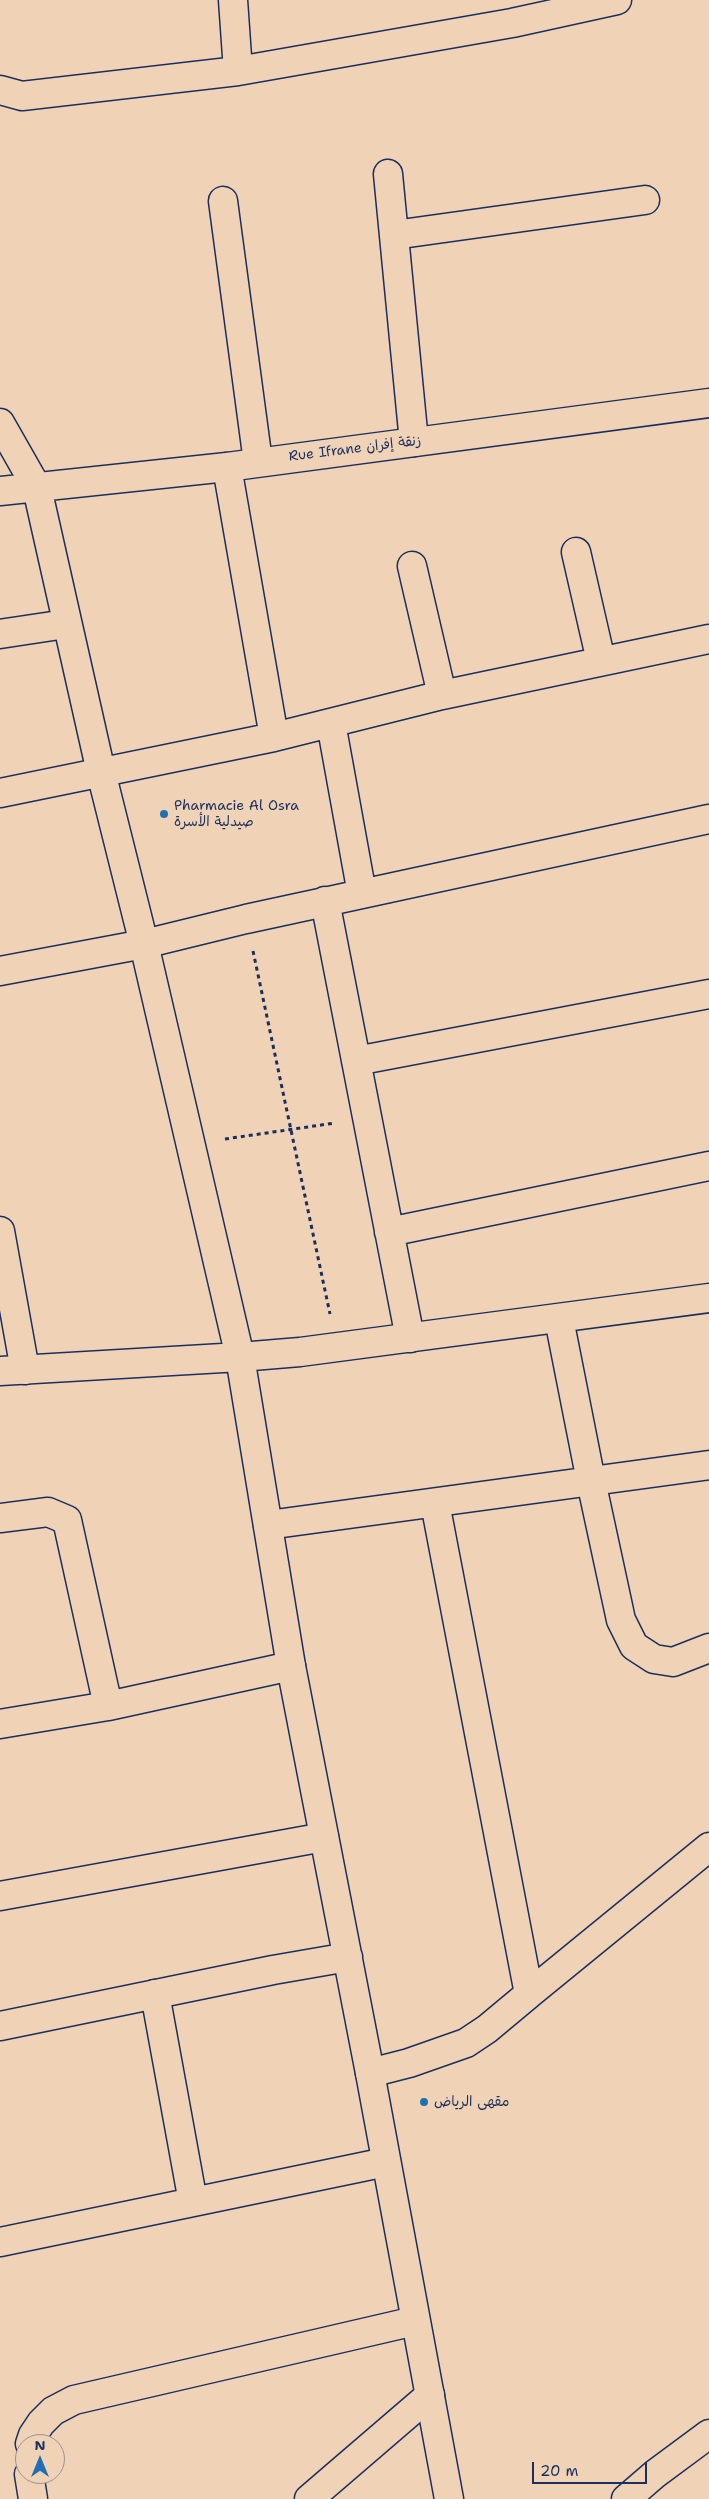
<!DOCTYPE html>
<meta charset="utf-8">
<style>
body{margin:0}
#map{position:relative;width:709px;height:2499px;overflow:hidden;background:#f0d3b6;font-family:"Shantell Sans",sans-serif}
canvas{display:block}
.north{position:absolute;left:15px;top:2434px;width:50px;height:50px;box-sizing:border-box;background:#f0d3b6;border:1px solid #9b9193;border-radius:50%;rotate:0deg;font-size:14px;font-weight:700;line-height:20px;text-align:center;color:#1b2f5e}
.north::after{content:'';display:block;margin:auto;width:18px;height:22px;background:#1f6fb2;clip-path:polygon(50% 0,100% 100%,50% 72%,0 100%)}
.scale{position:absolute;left:532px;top:2462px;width:115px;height:22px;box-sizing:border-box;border:2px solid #1b2f5e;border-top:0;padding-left:6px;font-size:15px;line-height:18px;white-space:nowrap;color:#1b2f5e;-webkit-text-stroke:4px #f0d3b6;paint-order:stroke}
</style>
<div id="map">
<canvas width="709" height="2499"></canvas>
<div class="north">N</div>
<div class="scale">20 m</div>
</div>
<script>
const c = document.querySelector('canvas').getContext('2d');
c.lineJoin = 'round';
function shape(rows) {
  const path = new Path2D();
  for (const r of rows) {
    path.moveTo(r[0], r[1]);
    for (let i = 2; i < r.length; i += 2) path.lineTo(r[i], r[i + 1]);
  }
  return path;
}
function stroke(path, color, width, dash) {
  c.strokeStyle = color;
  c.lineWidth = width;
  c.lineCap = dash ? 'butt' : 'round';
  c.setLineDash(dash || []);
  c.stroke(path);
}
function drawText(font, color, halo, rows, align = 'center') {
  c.font = font + ' "Shantell Sans","Playpen Sans Arabic",sans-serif';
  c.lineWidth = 5;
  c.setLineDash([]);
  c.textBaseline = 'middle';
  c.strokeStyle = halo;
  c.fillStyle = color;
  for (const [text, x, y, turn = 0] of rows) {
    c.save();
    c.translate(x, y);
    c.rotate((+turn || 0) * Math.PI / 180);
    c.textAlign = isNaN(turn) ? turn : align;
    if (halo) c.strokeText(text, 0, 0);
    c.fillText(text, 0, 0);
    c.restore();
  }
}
const path = shape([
 [253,951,330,1314],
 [225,1139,335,1123]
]);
const minor = shape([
 [233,0,238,71],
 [0,90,22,96,238,71,512,23,617,0],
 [388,174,414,442],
 [223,201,258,462],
 [394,235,645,200],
 [227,467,274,737],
 [576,552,601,661],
 [412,566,442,695],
 [0,634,66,624],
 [331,723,362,894],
 [0,793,274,737,442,695,709,639],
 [325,901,410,1338],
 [0,971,144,944,246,919,709,819],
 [356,1061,709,994],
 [0,1231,25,1370],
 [389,1232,709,1166],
 [559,1319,591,1481,621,1620,634,1646,654,1659,673,1662,709,1648],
 [435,1503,529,1994,709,1847],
 [0,1518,48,1512,67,1520,108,1706],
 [268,1525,709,1465],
 [0,1724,108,1706,291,1666],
 [0,1896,324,1837],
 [155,1994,193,2202],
 [370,2073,409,2063,466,2043,487,2029,529,1994],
 [0,2242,386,2162],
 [30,2444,33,2435,41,2423,53,2411,74,2400,415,2321],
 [29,2474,33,2499],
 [309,2499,430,2395]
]);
const tertiary = shape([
 [0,423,37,488,101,772,144,944,240,1357,291,1666,370,2073,449,2499],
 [0,491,227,467,709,403],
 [0,1371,240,1357,300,1352,709,1298],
 [0,2026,273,1970,348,1957],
 [626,2499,655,2474,709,2434]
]);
const markers = [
 [164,814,5,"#1f6fb2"],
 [424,2102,5,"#1f6fb2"]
];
const streetNames = [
 ["Rue Ifrane زنقة إفران",355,449,-7]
];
const poiNames = [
 ["Pharmacie Al Osra",174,806],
 ["صيدلية الأسرة",174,822],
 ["مقهى الرياض",434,2102]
];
stroke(minor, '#1b2f5e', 31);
stroke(tertiary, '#1b2f5e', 31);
stroke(path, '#1b2f5e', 3, [4, 4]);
stroke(minor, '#f0d3b6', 28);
stroke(tertiary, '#f0d3b6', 28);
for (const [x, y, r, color] of markers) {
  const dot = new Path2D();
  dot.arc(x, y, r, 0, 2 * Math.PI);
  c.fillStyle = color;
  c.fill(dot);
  stroke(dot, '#f0d3b6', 2);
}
drawText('14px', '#1b2f5e', '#f0d3b6', streetNames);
drawText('14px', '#1b2f5e', '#f0d3b6', poiNames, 'left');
</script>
